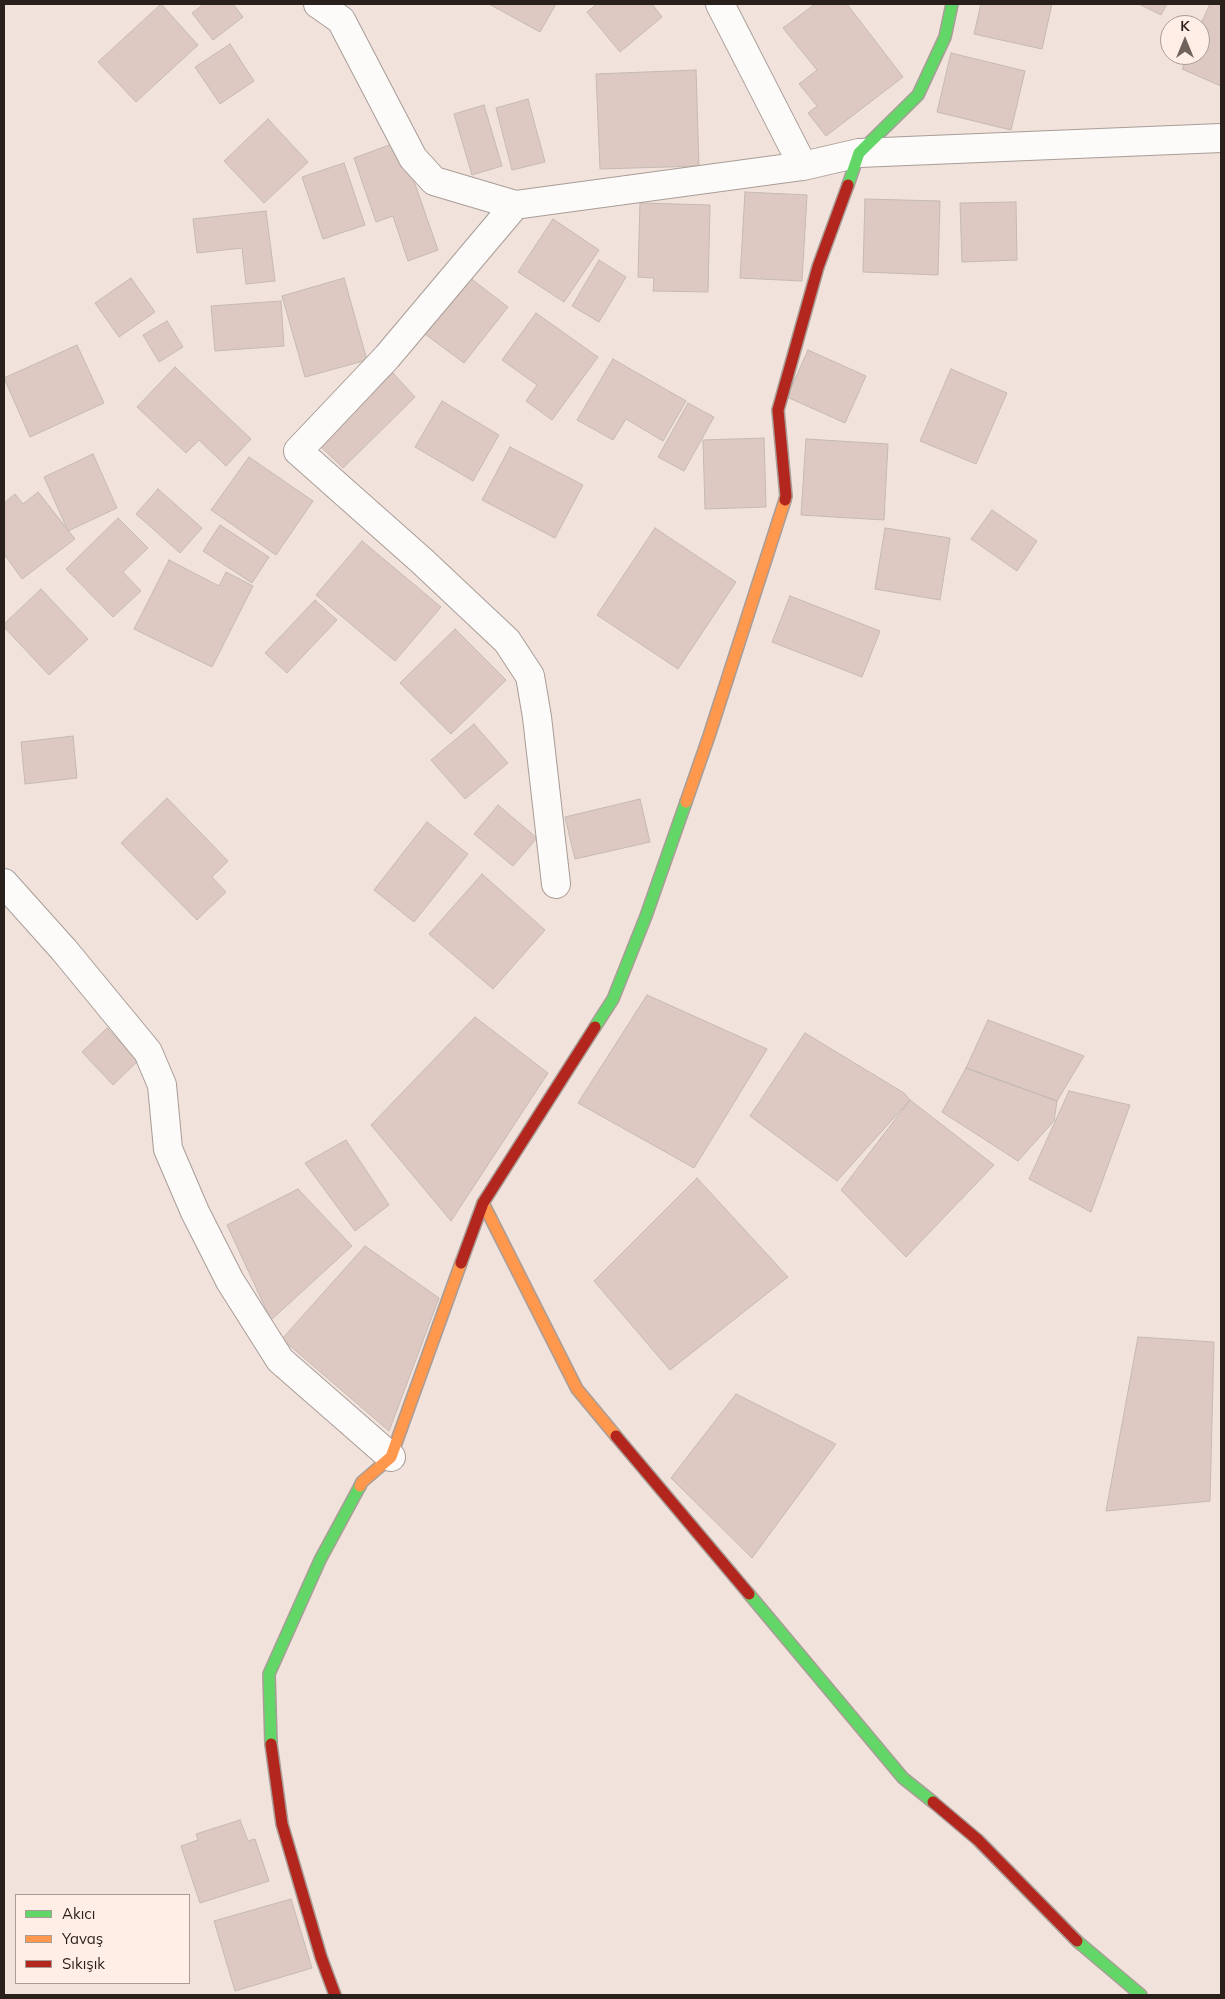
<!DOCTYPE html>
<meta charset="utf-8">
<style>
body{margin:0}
#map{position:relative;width:1225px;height:1999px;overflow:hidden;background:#f1e2db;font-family:Mulish,sans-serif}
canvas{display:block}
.frame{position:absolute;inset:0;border:5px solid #291f1b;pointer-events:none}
.legend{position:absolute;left:15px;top:1894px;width:175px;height:90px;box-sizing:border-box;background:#ffeee6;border:1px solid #a99b95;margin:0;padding:6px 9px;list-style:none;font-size:15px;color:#291f1b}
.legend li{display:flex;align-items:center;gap:10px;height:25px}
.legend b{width:25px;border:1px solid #a99b95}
.north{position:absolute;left:1160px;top:15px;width:50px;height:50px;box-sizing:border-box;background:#ffeee6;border:1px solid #a99b95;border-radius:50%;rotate:0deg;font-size:14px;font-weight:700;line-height:20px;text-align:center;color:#291f1b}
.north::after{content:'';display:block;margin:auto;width:18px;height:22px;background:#6f635e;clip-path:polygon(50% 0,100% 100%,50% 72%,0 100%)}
</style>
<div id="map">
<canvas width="1225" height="1999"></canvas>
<div class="frame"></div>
<ul class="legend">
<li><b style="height:6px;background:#63d668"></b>Akıcı</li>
<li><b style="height:6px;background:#ff974d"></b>Yavaş</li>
<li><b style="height:6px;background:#b3261e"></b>Sıkışık</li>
</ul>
<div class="north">K</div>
</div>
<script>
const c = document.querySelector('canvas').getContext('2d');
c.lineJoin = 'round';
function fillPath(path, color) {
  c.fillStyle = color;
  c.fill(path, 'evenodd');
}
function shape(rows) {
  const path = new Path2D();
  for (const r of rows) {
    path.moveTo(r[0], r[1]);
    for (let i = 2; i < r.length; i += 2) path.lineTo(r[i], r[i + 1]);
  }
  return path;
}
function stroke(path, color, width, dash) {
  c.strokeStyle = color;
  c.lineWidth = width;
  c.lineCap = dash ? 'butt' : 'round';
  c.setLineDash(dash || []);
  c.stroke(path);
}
const building = shape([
 [161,4,198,45,136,102,98,62,161,4],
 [204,4,233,4,243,17,213,40,192,13,204,4],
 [489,4,556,4,540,32,489,4],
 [597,4,652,4,662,17,620,52,587,12,597,4],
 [815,4,847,4,903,77,826,136,808,113,817,106,799,84,817,70,783,28,815,4],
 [981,4,1052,4,1042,49,974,34,981,4],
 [1139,4,1167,4,1161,15,1139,4],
 [1210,4,1221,4,1221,86,1182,69,1188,55,1200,55,1200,26,1210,4],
 [230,44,254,81,220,104,195,67,230,44],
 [951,53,1025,71,1011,130,937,112,951,53],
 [696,70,699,166,600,169,596,74,696,70],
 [528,99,545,162,512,170,496,108,528,99],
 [484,105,502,166,472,175,454,114,484,105],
 [268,119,308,162,264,203,224,161,268,119],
 [400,141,438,250,408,261,393,216,376,222,354,158,400,141],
 [344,163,365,225,323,239,302,177,344,163],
 [745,192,807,195,802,281,740,278,745,192],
 [865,199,940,201,938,275,863,272,865,199],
 [1016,202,1017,260,962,262,960,203,1016,202],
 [640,203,710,205,708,292,653,291,654,278,638,277,640,203],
 [266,211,275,281,246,284,242,248,197,253,193,219,266,211],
 [553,219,599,250,564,302,518,272,553,219],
 [599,260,626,277,599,322,572,306,599,260],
 [465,274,508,307,464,363,421,331,465,274],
 [131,278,155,312,119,337,95,303,131,278],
 [344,278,367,360,305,377,282,296,344,278],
 [281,301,284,346,215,351,211,306,281,301],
 [536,313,598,357,552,420,526,401,537,385,502,360,536,313],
 [167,321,183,347,159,362,143,335,167,321],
 [77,345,104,403,30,437,4,378,77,345],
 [808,350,866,376,845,423,787,397,808,350],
 [613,359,686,401,663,441,626,419,613,440,577,420,613,359],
 [175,367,251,439,226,466,199,440,186,453,137,407,175,367],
 [951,369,1007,393,976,464,920,441,951,369],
 [393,373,415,397,343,468,319,445,393,373],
 [442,401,499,435,473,481,415,447,442,401],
 [688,403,714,417,684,471,658,457,688,403],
 [764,438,766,507,705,509,703,440,764,438],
 [806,439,888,444,884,520,801,515,806,439],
 [510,447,583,485,555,538,482,500,510,447],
 [93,454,117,508,68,531,44,477,93,454],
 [249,457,313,501,276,555,211,510,249,457],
 [158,489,202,528,180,553,136,514,158,489],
 [38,492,75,539,22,579,4,554,4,503,15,494,23,504,38,492],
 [992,510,1037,541,1017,571,971,539,992,510],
 [118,518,148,548,123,572,141,591,113,617,66,569,118,518],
 [220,525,269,557,252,583,203,551,220,525],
 [655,528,736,582,678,669,597,615,655,528],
 [885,528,950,538,940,600,875,589,885,528],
 [362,541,441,607,395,661,316,595,362,541],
 [169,560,219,586,226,572,253,586,212,667,134,629,169,560],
 [41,589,88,639,49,675,4,627,4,624,41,589],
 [790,596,880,631,862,677,772,642,790,596],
 [315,600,337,620,287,673,265,653,315,600],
 [455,629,506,680,451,734,400,683,455,629],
 [474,724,508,763,465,799,431,760,474,724],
 [73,736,77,778,25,784,21,742,73,736],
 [167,798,228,861,212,877,226,892,197,920,121,843,167,798],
 [640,799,650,842,575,859,565,817,640,799],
 [498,805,537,838,513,866,474,834,498,805],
 [427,822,468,854,414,922,374,890,427,822],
 [482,874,545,930,493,989,429,934,482,874],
 [647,995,767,1049,694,1168,578,1103,647,995],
 [475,1017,548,1073,451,1221,371,1125,475,1017],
 [988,1020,1084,1056,1057,1101,966,1068,988,1020],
 [107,1028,138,1061,113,1085,82,1052,107,1028],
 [805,1033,904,1093,910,1100,837,1181,750,1116,805,1033],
 [966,1068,1057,1101,1054,1121,1018,1161,942,1112,966,1068],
 [1069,1091,1130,1105,1091,1212,1029,1179,1069,1091],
 [910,1100,994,1165,906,1257,841,1190,910,1100],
 [346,1140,389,1205,355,1231,305,1163,346,1140],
 [697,1178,788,1277,670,1370,594,1281,697,1178],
 [298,1189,352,1246,271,1320,227,1225,298,1189],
 [365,1246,439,1298,389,1431,282,1339,365,1246],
 [1138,1337,1214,1342,1210,1501,1106,1511,1138,1337],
 [736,1394,836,1444,752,1558,671,1478,736,1394],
 [240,1820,248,1841,255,1839,269,1881,200,1903,181,1846,198,1840,196,1834,240,1820],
 [291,1899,312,1968,235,1991,214,1921,291,1899]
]);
const street = shape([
 [318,4,341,20,413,158,434,181,515,205,803,166,859,153,1221,138],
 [720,4,803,166],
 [515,205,387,357,298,451,422,561,507,641,530,676,537,717,556,884],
 [4,883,64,950,148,1052,162,1085,168,1149,195,1212,230,1281,280,1360,391,1457]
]);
const fast = shape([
 [848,185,859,153,918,95,945,37,952,4],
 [595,1027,613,999,646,916,686,802],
 [749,1594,903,1778,933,1802],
 [271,1744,269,1674,320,1560,360,1486],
 [1077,1941,1141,1995]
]);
const slow = shape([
 [686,802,709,736,785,500],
 [483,1203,577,1389,616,1436],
 [360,1486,362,1482,391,1457,461,1263]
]);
const jam = shape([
 [785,500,786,496,778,410,818,267,848,185],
 [461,1263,483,1203,595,1027],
 [616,1436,749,1594],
 [271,1744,282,1824,321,1957,335,1995],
 [933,1802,978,1840,1077,1941]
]);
fillPath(building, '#ddc9c2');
stroke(building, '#c5b9b4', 1);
stroke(street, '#a89d97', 30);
stroke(fast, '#a89d97', 14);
stroke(slow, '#a89d97', 14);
stroke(jam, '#a89d97', 14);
stroke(street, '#fdfbfa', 28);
stroke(fast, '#63d668', 11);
stroke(slow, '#ff974d', 11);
stroke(jam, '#b3261e', 11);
</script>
